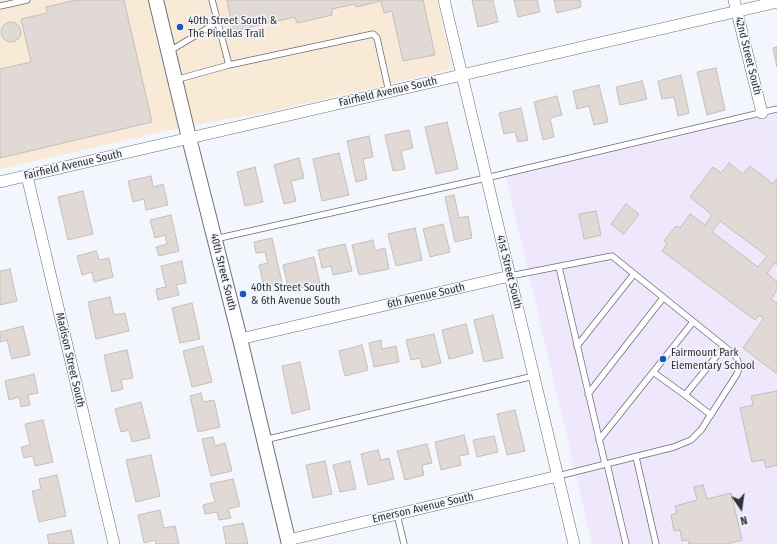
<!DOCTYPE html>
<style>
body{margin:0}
#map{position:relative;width:777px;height:544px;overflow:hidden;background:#f3f6fd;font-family:"Fira Sans Condensed",sans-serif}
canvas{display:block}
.north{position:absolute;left:721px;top:488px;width:40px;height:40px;-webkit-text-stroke:3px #f3f6fd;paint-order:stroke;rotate:167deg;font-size:11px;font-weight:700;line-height:16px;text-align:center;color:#303134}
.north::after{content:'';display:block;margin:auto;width:14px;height:18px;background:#303134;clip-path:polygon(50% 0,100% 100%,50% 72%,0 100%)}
</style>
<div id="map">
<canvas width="777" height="544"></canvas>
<div class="north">N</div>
</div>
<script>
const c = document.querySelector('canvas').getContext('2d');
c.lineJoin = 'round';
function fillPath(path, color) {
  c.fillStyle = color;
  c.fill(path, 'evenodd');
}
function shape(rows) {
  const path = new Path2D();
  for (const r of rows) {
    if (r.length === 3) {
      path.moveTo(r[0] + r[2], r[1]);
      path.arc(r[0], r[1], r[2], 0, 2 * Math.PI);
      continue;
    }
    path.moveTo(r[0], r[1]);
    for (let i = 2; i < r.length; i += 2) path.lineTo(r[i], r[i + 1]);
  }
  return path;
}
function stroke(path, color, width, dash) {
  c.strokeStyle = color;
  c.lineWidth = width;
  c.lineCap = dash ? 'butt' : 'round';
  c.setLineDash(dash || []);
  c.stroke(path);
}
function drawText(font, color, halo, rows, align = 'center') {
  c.font = font + ' "Fira Sans Condensed",sans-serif';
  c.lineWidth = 3;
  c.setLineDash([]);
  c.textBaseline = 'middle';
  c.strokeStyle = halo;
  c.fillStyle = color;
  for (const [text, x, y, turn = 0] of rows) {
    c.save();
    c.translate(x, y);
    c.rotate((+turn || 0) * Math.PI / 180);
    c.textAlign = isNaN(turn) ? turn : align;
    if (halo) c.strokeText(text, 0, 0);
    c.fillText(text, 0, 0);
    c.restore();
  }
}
const industrial = shape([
 [0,0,149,0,179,128,0,169],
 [164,0,437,0,453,69,269,112,193,125]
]);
const education = shape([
 [777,113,777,544,592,544,505,173]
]);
const building = shape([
 [76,0,124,0,152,122,0,158,0,69,31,62,21,19,47,13,46,7,76,0],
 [227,0,423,0,435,55,403,61,392,11,384,13,381,1,356,7,355,4,332,9,332,15,297,23,295,17,233,31,227,0],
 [472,0,493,0,498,22,478,27,472,0],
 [514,0,537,0,540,12,518,17,514,0],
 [554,0,580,0,581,7,557,13,554,0],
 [11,32,10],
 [777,47,777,67,773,48,777,47],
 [716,68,725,110,707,115,697,72,716,68],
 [681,75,689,113,678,116,674,97,662,99,658,81,681,75],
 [642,81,647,99,620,105,616,87,642,81],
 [599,85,608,122,594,125,589,106,577,109,573,91,599,85],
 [557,96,562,115,550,118,554,137,543,140,534,102,557,96],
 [521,108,528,140,518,142,515,132,504,134,499,113,521,108],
 [447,122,458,169,436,174,425,127,447,122],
 [409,130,413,148,401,151,405,169,393,171,385,135,409,130],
 [369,136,373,157,363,159,367,179,356,182,347,141,369,136],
 [339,153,349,195,322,201,313,159,339,153],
 [299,158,304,178,291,181,296,201,284,204,274,165,299,158],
 [729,163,743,174,750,166,773,184,777,178,777,265,775,263,767,273,777,282,777,290,771,299,776,303,777,302,777,374,743,348,764,318,759,315,755,320,662,251,667,244,664,241,676,226,680,228,690,214,705,225,712,215,690,197,713,167,721,173,729,163],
 [720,221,767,256,758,267,712,232,720,221],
 [255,167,263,202,245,206,237,172,255,167],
 [151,176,153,187,163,184,168,205,146,210,144,199,133,202,128,181,151,176],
 [83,191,93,234,68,240,58,197,83,191],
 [454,195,459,218,468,216,472,238,455,242,445,197,454,195],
 [626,204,639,214,624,234,611,224,626,204],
 [596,211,601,235,584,239,579,214,596,211],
 [171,215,179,251,159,256,156,247,167,244,165,235,155,238,150,220,171,215],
 [443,224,450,252,430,257,423,229,443,224],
 [415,228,422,260,396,266,388,234,415,228],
 [272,238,282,283,264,287,259,265,268,263,265,252,256,253,254,242,272,238],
 [373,240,375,251,385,248,389,269,359,275,352,245,373,240],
 [345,244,352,271,333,275,331,266,322,268,318,250,345,244],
 [96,251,99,260,109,258,113,277,94,282,92,272,82,275,77,256,96,251],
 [314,257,320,283,289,291,283,265,314,257],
 [182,261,186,283,176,285,179,295,158,300,156,289,166,287,161,266,182,261],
 [10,269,17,301,0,305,0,271,10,269],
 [110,297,114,315,125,313,129,331,96,339,88,302,110,297],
 [192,303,200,339,180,343,172,308,192,303],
 [493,315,503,358,484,362,474,320,493,315],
 [466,324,473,353,449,359,442,330,466,324],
 [23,326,30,355,12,359,7,340,0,342,0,332,23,326],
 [434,334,441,363,422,368,420,358,411,360,406,340,434,334],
 [381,340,382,349,396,346,399,362,374,367,369,343,381,340],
 [362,345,368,370,345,376,339,351,362,345],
 [203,346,212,382,192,387,183,351,203,346],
 [127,350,133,378,121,380,123,389,112,392,104,355,127,350],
 [300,362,310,409,292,414,282,366,300,362],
 [34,374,38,393,28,395,30,405,21,407,19,397,9,400,5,381,34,374],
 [777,391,777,465,766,468,764,460,752,462,740,408,753,405,751,396,777,391],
 [201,393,203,402,214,400,220,427,198,432,190,396,201,393],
 [141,402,150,438,132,442,129,430,121,432,115,409,141,402],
 [515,410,525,451,507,455,497,414,515,410],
 [43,420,53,462,35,466,33,456,24,458,21,447,30,445,25,424,43,420],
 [464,435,469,454,459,456,461,465,441,470,435,442,464,435],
 [494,436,498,452,477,457,473,440,494,436],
 [213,437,215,446,225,443,232,471,211,476,202,439,213,437],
 [427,444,432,463,422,465,424,475,405,480,397,451,427,444],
 [378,450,381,460,389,458,394,479,368,485,361,454,378,450],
 [151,455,160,496,136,502,126,460,151,455],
 [325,461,332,494,313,498,306,465,325,461],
 [350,461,356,489,340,492,333,465,350,461],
 [57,475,66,516,39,522,32,491,41,489,39,479,57,475],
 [233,479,240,506,228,509,231,518,219,520,217,512,205,514,203,505,215,502,210,484,233,479],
 [703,485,707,499,731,493,742,540,727,544,689,544,688,540,682,541,680,530,674,531,671,515,677,513,675,506,697,500,694,487,703,485],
 [160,510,164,528,175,526,179,544,156,544,155,540,144,543,138,515,160,510],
 [243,523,248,544,226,544,223,527,243,523],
 [71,530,74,544,49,544,47,535,71,530]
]);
const service = shape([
 [0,6,27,0],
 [168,52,218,22],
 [229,65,373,34,377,38,389,92],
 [175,80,229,65,212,0],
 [215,239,486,178,777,109],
 [559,267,605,464],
 [510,276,612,256,736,356,738,362,739,369,737,374,701,430,691,440,674,447,558,476],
 [577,346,634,274],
 [653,372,685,395,711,415],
 [588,394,663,298],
 [685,395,724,347],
 [264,440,534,376],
 [599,440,693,322],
 [636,457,656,544],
 [607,464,626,544],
 [397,514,404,544]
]);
const minor = shape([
 [444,0,574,544],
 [734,0,762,113],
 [27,176,114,544],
 [0,182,777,2],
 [240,339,510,276],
 [288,540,558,476]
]);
const tertiary = shape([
 [156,0,189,138,240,339,289,544]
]);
const markers = [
 [180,27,4,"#1955c0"],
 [243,294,4,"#1955c0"],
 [663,359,4,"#1955c0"]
];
const poiNames = [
 ["40th Street South &",188,21],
 ["The Pinellas Trail",188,34],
 ["40th Street South",251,288],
 ["& 6th Avenue South",251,301],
 ["Fairmount Park",671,353],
 ["Elementary School",671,366]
];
const streetNames = [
 ["42nd Street South",748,56,76],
 ["Fairfield Avenue South",388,92,-13],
 ["Fairfield Avenue South",73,165,-13],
 ["40th Street South",223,272,76],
 ["41st Street South",509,272,76],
 ["6th Avenue South",426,296,-13],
 ["Madison Street South",70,360,77],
 ["Emerson Avenue South",423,508,-13]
];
fillPath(industrial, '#f8ead6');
fillPath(education, '#efe8fd');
fillPath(building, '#e1d9d5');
stroke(building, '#c5beb9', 1);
stroke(service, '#6b6e74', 7);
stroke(minor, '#6b6e74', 12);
stroke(tertiary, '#6b6e74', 16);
stroke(service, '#fff', 5.5);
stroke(minor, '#fff', 11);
stroke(tertiary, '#fff', 14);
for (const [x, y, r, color] of markers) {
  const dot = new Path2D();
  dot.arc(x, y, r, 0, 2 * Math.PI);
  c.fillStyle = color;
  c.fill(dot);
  stroke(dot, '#f3f6fd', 1.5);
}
drawText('11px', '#303134', '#f3f6fd', poiNames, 'left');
drawText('11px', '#303134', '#f3f6fd', streetNames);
</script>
